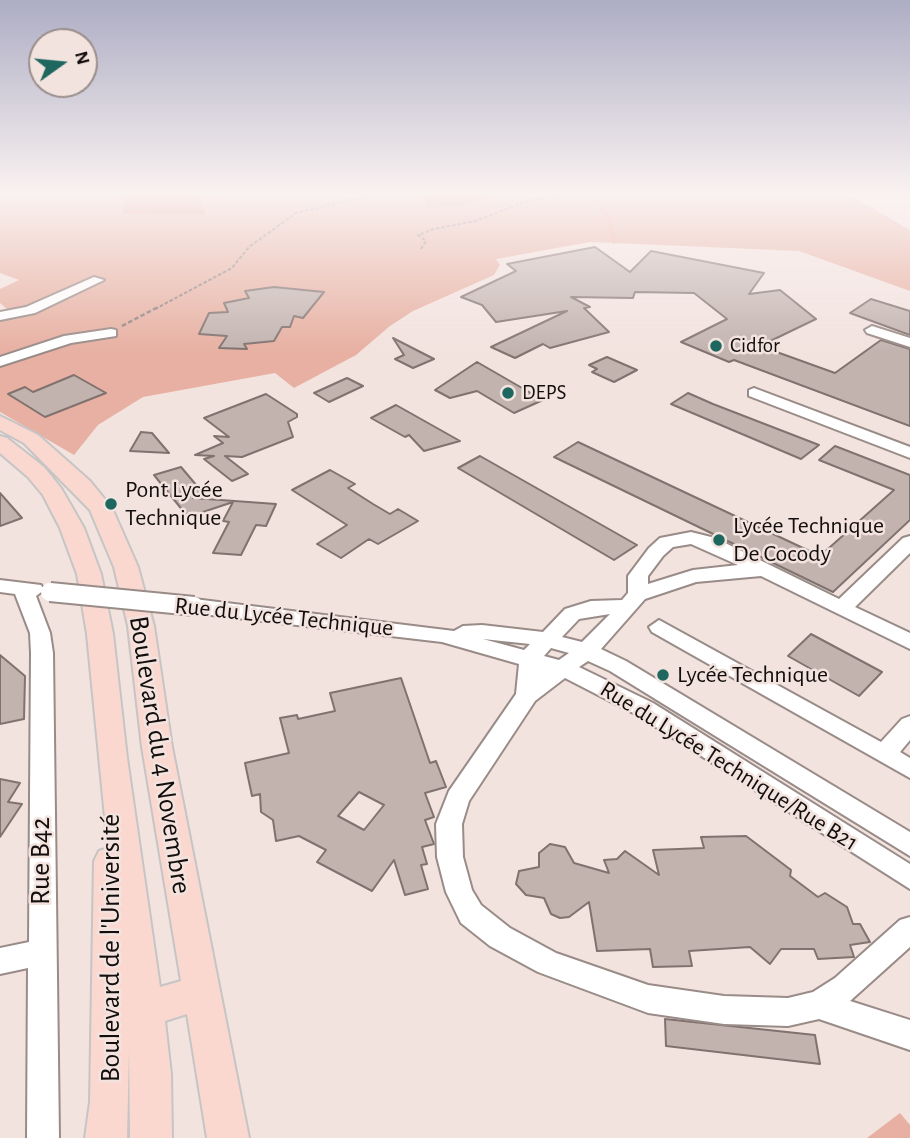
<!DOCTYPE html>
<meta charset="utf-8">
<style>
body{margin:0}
#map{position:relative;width:910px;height:1138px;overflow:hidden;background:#f3e3df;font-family:"Alegreya Sans",sans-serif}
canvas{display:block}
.north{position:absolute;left:28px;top:28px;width:70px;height:70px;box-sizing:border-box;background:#f3e3df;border:2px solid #998e8b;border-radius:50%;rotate:75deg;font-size:19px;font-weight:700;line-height:28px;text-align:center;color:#130e0c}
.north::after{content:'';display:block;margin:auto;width:24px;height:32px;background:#1d675f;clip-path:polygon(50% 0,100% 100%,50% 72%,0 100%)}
</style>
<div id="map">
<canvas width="910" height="1138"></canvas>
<div class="north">N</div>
</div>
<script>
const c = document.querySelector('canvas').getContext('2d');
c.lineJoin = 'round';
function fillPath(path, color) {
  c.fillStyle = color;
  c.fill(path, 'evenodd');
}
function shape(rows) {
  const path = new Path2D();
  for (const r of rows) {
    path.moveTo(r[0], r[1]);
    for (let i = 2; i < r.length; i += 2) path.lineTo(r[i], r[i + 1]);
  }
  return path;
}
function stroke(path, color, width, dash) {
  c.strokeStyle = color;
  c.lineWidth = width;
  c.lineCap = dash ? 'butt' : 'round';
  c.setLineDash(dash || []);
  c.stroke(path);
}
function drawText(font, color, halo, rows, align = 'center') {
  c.font = font + ' "Alegreya Sans",sans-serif';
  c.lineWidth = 5;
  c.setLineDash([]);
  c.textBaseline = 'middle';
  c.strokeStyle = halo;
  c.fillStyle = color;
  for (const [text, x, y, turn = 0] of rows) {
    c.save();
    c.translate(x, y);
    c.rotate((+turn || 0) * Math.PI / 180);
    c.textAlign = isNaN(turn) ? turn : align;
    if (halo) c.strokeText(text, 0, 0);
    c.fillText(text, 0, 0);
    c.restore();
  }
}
const green = shape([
 [0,192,125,192,122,214,205,215,199,197,264,192,422,192,426,208,460,207,505,192,845,192,910,230,910,291,799,251,590,242,496,259,500,265,494,275,413,311,390,326,356,355,294,388,275,373,143,397,98,425,74,455,0,412,0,312,7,309,0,303,0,289,19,280,0,273],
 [900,1113,910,1125,910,1138,867,1138]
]);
const forest = shape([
 [125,192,264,192,199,197,206,215,122,214],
 [422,192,505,192,460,207,426,208]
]);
const stream = shape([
 [591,192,610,221,614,242]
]);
const building = shape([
 [595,247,630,272,651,251,764,273,749,294,780,290,816,319,760,346,835,373,881,340,910,349,910,426,734,360,729,362,681,342,727,319,694,293,635,292,633,298,571,297,590,307,584,308,609,332,550,348,543,344,515,358,491,347,567,311,496,322,482,305,461,297,516,271,507,264,595,247],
 [274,287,324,292,303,318,294,316,290,327,282,327,274,341,244,344,247,349,219,348,227,336,199,334,209,313,228,312,224,303,249,298,245,291,274,287],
 [871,299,910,311,910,335,850,313,871,299],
 [393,338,434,359,413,368,395,359,404,355,393,338],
 [607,357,637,370,614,382,592,372,597,369,589,365,607,357],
 [477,362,529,392,543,400,514,413,477,391,450,398,435,390,477,362],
 [74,375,106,393,45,417,8,394,25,387,33,392,74,375],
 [347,378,363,386,329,402,314,393,347,378],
 [688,393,713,404,819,445,801,459,671,404,688,393],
 [266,394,297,414,297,417,288,422,293,437,242,457,225,456,248,474,232,481,204,459,214,456,195,455,223,443,214,436,229,437,204,418,266,394],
 [396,405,460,441,424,451,409,435,405,437,371,418,396,405],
 [141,432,152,433,169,453,130,451,141,432],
 [578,442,820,556,894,490,819,460,835,446,910,475,910,520,833,592,554,457,578,442],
 [480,456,637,545,614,560,458,468,480,456],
 [181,467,203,493,193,498,276,504,266,526,256,525,241,555,213,553,229,522,223,521,233,502,188,517,154,475,181,467],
 [330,470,355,484,348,488,373,504,390,514,398,509,418,521,378,544,369,539,341,558,317,544,347,525,292,490,330,470],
 [0,493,22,518,0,526,0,493],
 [811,634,854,657,882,672,859,696,788,656,811,634],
 [0,655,25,676,24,719,0,724,0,655],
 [401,678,430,763,436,761,446,787,425,793,434,817,425,820,434,844,422,847,427,864,421,865,428,889,405,895,394,860,372,891,317,862,326,850,299,836,276,841,273,820,261,812,260,794,252,796,245,763,289,753,280,718,297,715,298,719,335,711,330,693,401,678],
 [359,792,384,805,364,830,338,816,359,792],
 [0,779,20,783,8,802,22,804,0,837,0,779],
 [746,836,791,870,790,876,818,897,825,893,847,907,853,924,860,924,870,942,850,945,854,957,818,959,814,949,781,949,770,964,750,947,689,951,692,966,653,967,650,949,597,951,589,902,569,917,560,918,551,914,544,898,526,895,516,884,519,871,539,867,539,853,550,844,565,847,574,863,609,873,604,860,617,859,625,851,659,875,653,850,704,848,701,837,746,836],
 [665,1019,815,1035,820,1064,666,1046,665,1019]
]);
const pathFar1 = shape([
 [421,249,426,241,418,235,434,229,475,221,530,200,601,192],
 [155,309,232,268,249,247,296,213,385,192]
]);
const path = shape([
 [122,326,158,307]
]);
const minor = shape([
 [94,277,104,280,35,313,0,320,0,312,26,307,94,277],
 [872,326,910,338,910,347,867,333,865,330,872,326],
 [111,329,116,330,116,336,71,343,0,366,0,357,64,336,111,329],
 [754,388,910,447,910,458,749,396,749,390,754,388],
 [691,532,715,538,839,599,903,538,910,536,910,553,855,607,910,633,910,649,761,576,696,582,645,599,601,649,626,661,910,832,910,856,610,671,588,661,579,667,653,703,910,864,910,889,637,715,565,678,535,701,469,801,462,824,463,857,472,890,481,905,510,928,556,953,648,985,724,996,788,998,813,992,835,978,900,920,910,917,910,947,850,1001,910,1020,910,1050,819,1019,788,1026,724,1024,648,1013,538,972,490,946,461,923,446,892,437,857,436,824,449,791,516,694,519,664,442,642,194,613,184,606,194,599,454,631,463,626,482,625,543,632,565,609,591,601,622,600,628,593,628,576,649,548,660,538,691,532],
 [691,544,738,565,693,570,648,584,648,576,663,556,673,547,691,544],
 [610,614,582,642,562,637,579,619,610,614],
 [483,639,530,644,524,650,483,639],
 [551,648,569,653,559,660,544,656,551,648],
 [0,580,41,585,44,590,36,596,50,633,53,653,59,1138,27,1138,28,968,0,974,0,948,29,942,31,653,30,633,15,594,0,592,0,580],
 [659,620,881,742,902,719,910,716,910,740,900,752,910,758,910,778,652,632,649,627,659,620]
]);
const major = shape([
 [0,416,38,435,90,481,112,508,138,567,154,626,172,747,249,1138,207,1138,187,1014,165,1021,171,1074,172,1138,130,1138,129,1050,127,1138,85,1138,90,1102,94,861,99,851,108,848,87,634,77,574,60,528,43,495,28,477,0,453,0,436,7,438,44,467,61,488,84,528,101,574,113,634,127,758,160,987,181,981,142,747,128,626,114,567,90,510,24,443,0,430,0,416]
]);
const minorBridge = shape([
 [50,592,194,606]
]);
const markers = [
 [716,346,7,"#1d675f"],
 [508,393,7,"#1d675f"],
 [111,504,7,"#1d675f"],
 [719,540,7,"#1d675f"],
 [663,675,7,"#1d675f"]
];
const farPoinames = [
 ["Cidfor",730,346],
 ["DEPS",522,393]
];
const poiNames = [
 ["Pont Lycée",125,490],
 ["Technique",125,518],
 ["Lycée Technique",733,526],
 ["De Cocody",733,554],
 ["Lycée Technique",677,675]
];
const streetNames = [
 ["Rue du Lycée Technique",284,617,6],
 ["Rue du Lycée Technique/Rue B21",729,766,32]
];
const nearStreetnames = [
 ["Boulevard du 4 Novembre",160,755,81],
 ["Rue B42",41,861,-90],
 ["Boulevard de l'Université",111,948,-90]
];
fillPath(green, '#e7b0a2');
fillPath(forest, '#dc8b77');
stroke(stream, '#f6a38e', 3.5);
fillPath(building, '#c2b3af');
stroke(building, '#80726e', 2);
stroke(minor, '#998b87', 4);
stroke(major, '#c6c5c5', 4);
stroke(pathFar1, '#8f8480', 2, [3.5, 2]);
stroke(path, '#8f8480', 2.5, [4.5, 2.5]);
fillPath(minor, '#fff');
fillPath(major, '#fad8d0');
stroke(minorBridge, '#998b87', 22, []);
stroke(minorBridge, '#fff', 18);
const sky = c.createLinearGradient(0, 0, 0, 352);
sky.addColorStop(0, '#adadc4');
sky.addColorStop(0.55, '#faf2f1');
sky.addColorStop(1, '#faf2f100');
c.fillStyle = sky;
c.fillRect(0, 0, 910, 352);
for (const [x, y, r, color] of markers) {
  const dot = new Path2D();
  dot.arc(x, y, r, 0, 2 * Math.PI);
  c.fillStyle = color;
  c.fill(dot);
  stroke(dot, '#f3e3df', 2.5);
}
drawText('21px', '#130e0c', '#f3e3df', farPoinames, 'left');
drawText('24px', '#130e0c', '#f3e3df', poiNames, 'left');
drawText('24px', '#130e0c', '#f3e3df', streetNames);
drawText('28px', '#130e0c', '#f3e3df', nearStreetnames);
</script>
